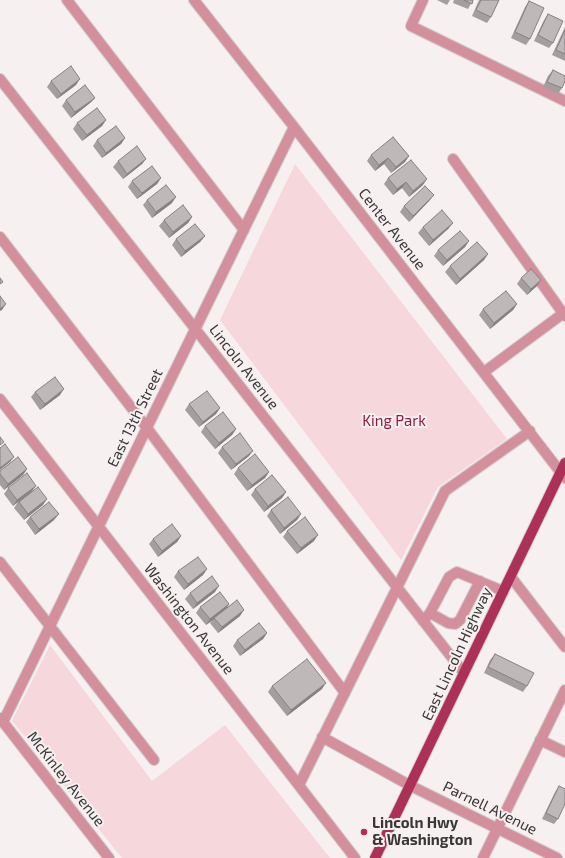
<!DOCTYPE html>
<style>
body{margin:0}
canvas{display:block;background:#f7f0f1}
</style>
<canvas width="565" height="858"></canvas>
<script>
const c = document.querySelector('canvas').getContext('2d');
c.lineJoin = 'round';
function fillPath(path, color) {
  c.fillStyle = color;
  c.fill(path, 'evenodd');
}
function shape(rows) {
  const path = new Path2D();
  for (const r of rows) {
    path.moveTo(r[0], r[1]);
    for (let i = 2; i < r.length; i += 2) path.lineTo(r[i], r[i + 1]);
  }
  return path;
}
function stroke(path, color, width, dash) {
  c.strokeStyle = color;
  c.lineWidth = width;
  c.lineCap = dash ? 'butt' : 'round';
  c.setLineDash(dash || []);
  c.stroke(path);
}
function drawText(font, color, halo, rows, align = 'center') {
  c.font = font + ' "Exo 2",sans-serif';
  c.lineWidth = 4;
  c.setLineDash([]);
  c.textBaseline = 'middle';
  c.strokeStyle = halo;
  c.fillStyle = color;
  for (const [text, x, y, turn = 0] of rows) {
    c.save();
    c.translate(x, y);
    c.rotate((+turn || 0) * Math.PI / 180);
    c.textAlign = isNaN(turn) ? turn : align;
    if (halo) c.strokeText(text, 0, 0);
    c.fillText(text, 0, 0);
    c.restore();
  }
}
const green = shape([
 [295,164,507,439,438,487,401,560,220,320],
 [50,645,152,781,225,725,330,858,122,858,12,721]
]);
const minor = shape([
 [67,0,244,230],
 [194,0,294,127,565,478],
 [423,0,411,26,565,101],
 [0,79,464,673],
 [453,159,565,316],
 [0,237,147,428,345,693],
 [484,372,565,312],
 [0,399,355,858],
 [0,562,154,760],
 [511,577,565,647],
 [430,613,448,623,455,624,460,620,480,581],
 [423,621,430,613,449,577,457,572,503,591],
 [0,718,109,858],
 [3,722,294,127],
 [322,737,411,786,557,858],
 [540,740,565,752],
 [299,785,445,491,530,431],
 [483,858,565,690]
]);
const major = shape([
 [375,858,565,463]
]);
const wall = shape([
 [437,0,450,0,447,5],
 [454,0,473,0,468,9,453,3],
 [479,0,499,0,491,17,487,23,472,16],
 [529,1,530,39,526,45,511,38,525,7],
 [548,14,553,43,549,48,534,41,544,20],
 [565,27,565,61,552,55],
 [553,70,562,88,558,94,543,87,548,76],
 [51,81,76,85,57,99,47,87],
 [95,98,90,103,71,118,62,106,66,100],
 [106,120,102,126,82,141,73,129,77,123],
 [125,138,121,144,102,158,93,146,97,140],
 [371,155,409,156,405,162,391,173,384,164,375,171,367,161],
 [146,159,142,164,123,179,113,167,118,161],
 [161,178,157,184,137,199,128,187,132,181],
 [388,178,423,185,409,197,402,188,393,195,384,184],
 [434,195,429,201,409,222,400,212,404,206],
 [147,200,172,203,152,218,143,205],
 [192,217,188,223,169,238,159,226,164,220],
 [453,223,448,229,429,246,418,233,423,227],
 [205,236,200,242,181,257,172,245,176,239],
 [469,241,465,247,443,266,434,256,438,250],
 [488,254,484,260,456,285,445,272,450,266],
 [521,278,537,286,527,295,517,284],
 [517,304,513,310,490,329,479,315,483,309],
 [35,392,60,395,40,410,31,397],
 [189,404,220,408,216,414,199,427,185,410],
 [205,426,236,429,232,435,215,449,201,432],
 [222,447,249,456,231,470,218,453],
 [238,468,269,472,265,478,247,491,234,474],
 [27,469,23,475,4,490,0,485,0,471],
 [36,486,32,491,43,505,24,520,14,508,18,502,13,506,4,494,8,488],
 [255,489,286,492,282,498,264,512,251,495],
 [271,510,301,514,297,520,280,534,267,516],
 [30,517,54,520,35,535,26,522],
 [287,531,314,541,297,554,283,537],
 [181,536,177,542,158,557,149,544,153,539],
 [207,569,203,575,184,590,174,577,178,571],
 [215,592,193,609,185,599,190,593],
 [229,604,227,608,240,616,218,633,210,623,213,620,206,625,196,613,200,607],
 [267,633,263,639,240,656,233,646,237,640],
 [495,654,527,686,523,692,484,673,490,660],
 [272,686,322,689,287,716,268,692],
 [559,786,558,819,554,824,542,819,555,792]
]);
const shadedWall = shape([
 [80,79,76,85,57,99,61,94],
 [95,98,90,103,71,118,75,112],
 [106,120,102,126,82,141,87,135],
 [125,138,121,144,102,158,106,153],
 [409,156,405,162,391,173,396,167],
 [388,158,384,164,375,171,379,165],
 [146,159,142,164,123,179,127,174],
 [161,178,157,184,137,199,142,193],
 [427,179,423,185,409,197,413,191],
 [406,182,402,188,393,195,397,189],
 [434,195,429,201,409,222,413,216],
 [176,197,172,203,152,218,156,212],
 [192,217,188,223,169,238,173,232],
 [453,223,448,229,429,246,433,240],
 [205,236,200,242,181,257,185,251],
 [469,241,465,247,443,266,447,260],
 [488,254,484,260,456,285,460,279],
 [541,280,537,286,527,295,531,289],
 [6,304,2,310,0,311,0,309],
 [517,304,513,310,490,329,494,323],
 [64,389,60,395,40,410,45,404],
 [220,408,216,414,199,427,203,422],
 [236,429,232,435,215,449,219,443],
 [253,451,249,456,231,470,236,464],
 [14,457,10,462,0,470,0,468],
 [27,469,23,475,4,490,8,484],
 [269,472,265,478,247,491,252,485],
 [36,486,32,491,13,506,17,500],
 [286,492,282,498,264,512,268,506],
 [47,499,43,505,24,520,28,514],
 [59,514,54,520,35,535,39,529],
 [301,514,297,520,280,534,284,528],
 [318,535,314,541,297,554,301,548],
 [181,536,177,542,158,557,162,551],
 [207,569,203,575,184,590,188,584],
 [219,586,215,592,193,609,197,603],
 [229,604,225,610,214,618,213,620,206,625,210,619],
 [244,610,240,616,218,633,222,627],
 [267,633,263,639,240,656,245,650],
 [326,683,322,689,287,716,291,710]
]);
const building = shape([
 [464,0,473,0,472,4,464,0],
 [481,0,499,0,491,17,476,10,481,0],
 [529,1,544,8,530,39,515,32,529,1],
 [548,14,563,21,553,43,538,35,548,14],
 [565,30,565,54,556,50,565,30],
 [71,66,80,79,61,94,51,81,71,66],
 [553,70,565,76,565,81,562,88,547,82,553,70],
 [85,85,95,98,75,112,66,100,85,85],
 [97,108,106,120,87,135,77,123,97,108],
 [116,126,125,138,106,153,97,140,116,126],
 [393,137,409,156,396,167,388,158,379,165,371,155,393,137],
 [137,146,146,159,127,174,118,161,137,146],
 [411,160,427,179,413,191,406,182,397,189,388,178,411,160],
 [152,166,161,178,142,193,132,181,152,166],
 [166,185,176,197,156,212,147,200,166,185],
 [425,186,434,195,413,216,404,206,425,186],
 [183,205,192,217,173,232,164,220,183,205],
 [442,210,453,223,433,240,423,227,442,210],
 [195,224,205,236,185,251,176,239,195,224],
 [460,231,469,241,447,260,438,250,460,231],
 [477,242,488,254,460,279,450,266,477,242],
 [531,269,541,280,531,289,521,278,531,269],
 [0,278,3,282,0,284,0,278],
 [506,291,517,304,494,323,483,309,506,291],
 [0,296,6,304,0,309,0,296],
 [55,377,64,389,45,404,35,392,55,377],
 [207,391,220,408,203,422,189,404,207,391],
 [223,412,236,429,219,443,205,426,223,412],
 [240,433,253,451,236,464,222,447,240,433],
 [0,437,4,442,0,445,0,437],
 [5,444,14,457,0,468,0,448,5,444],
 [255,454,269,472,252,485,238,468,255,454],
 [18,457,27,469,8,484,0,474,0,471,18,457],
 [27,473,36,486,17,500,8,488,27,473],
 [272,475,286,492,268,506,255,489,272,475],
 [38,487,47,499,28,514,19,502,38,487],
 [288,497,301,514,284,528,271,510,288,497],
 [49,502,59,514,39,529,30,517,49,502],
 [305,517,318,535,301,548,287,531,305,517],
 [172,524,181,536,162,551,153,539,172,524],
 [198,557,207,569,188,584,178,571,198,557],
 [212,576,219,586,197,603,190,593,212,576],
 [220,592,229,604,210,619,200,607,220,592],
 [237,600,244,610,222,627,214,618,237,600],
 [259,623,267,633,245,650,237,640,259,623],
 [495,654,534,673,527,686,488,667,495,654],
 [307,659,326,683,291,710,272,686,307,659],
 [559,786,565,789,565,804,558,819,546,813,559,786]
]);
const markers = [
 [364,832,4,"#b72858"]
];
const streetNames = [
 ["Center Avenue",392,229,52],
 ["Lincoln Avenue",244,367,52],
 ["East 13th Street",135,418,-64],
 ["Washington Avenue",189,619,52],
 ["East Lincoln Highway",457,654,-65],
 ["McKinley Avenue",66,779,52],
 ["Parnell Avenue",490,808,26]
];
const parkNames = [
 ["King Park",394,421]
];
const poiNames = [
 ["Lincoln Hwy",372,823],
 ["& Washington",372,840]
];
fillPath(green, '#f6d7dc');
stroke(minor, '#d1cbcc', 12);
stroke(major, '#d1cbcc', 12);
stroke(minor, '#d48f9c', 10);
stroke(major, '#ac3057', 10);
fillPath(wall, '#a49e9f');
fillPath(shadedWall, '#868182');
fillPath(building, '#bfb8b9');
stroke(building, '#868182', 1);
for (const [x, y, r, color] of markers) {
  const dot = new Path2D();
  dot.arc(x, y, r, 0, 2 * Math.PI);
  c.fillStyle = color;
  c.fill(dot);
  stroke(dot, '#f7f0f1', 1.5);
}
drawText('15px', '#383636', '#f7f0f1', streetNames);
drawText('15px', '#931644', '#f7f0f1', parkNames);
drawText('bold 15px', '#383636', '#f7f0f1', poiNames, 'left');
</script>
